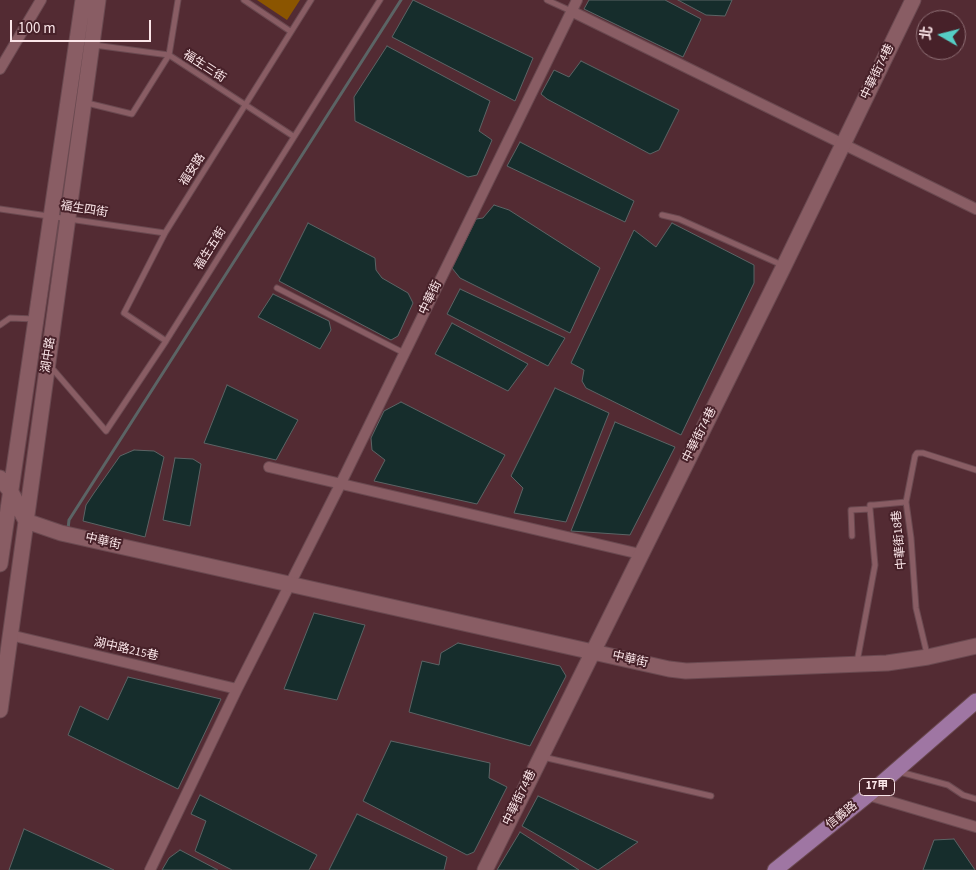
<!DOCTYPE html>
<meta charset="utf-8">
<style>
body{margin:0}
#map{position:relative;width:976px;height:870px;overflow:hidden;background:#532b33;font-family:"Source Sans 3","Noto Sans TC",sans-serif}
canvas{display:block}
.north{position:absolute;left:916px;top:10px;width:50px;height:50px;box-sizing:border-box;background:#472129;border:1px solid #8f7076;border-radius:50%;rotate:278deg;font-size:14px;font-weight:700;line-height:20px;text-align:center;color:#fbe6e9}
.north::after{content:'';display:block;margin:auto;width:18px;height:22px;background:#55cec5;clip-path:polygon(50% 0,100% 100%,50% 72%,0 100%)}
.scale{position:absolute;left:10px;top:20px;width:141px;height:22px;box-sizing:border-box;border:2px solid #fbe6e9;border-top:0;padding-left:6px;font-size:15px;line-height:18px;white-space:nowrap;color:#fbe6e9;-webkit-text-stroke:4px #472129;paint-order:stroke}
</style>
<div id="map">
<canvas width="976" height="870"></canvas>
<div class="north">北</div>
<div class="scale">100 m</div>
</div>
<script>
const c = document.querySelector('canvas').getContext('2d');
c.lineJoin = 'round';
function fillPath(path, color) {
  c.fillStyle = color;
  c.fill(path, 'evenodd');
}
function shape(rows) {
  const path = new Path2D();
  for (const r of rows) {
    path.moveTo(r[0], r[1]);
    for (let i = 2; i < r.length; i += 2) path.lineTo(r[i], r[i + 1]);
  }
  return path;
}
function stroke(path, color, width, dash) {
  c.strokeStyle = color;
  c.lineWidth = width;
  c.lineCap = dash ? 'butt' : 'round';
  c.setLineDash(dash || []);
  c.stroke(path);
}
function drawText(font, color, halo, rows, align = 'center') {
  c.font = font + ' "Source Sans 3","Noto Sans TC",sans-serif';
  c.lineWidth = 4;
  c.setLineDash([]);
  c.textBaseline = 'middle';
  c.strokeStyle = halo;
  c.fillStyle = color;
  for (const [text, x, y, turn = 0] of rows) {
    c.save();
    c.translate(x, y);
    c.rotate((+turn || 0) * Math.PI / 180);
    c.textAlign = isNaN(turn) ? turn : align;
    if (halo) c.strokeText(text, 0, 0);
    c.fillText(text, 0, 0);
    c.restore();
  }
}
const green = shape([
 [257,0,300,0,287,20]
]);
const water = shape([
 [413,0,533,58,515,101,392,37,413,0],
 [589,0,665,0,701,19,683,57,584,9,589,0],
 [678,0,732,0,725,16,706,15,678,0],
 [387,46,490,101,479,131,492,140,477,175,468,177,355,121,354,97,387,46],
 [581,61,679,110,659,150,650,154,547,99,541,94,554,70,569,77,581,61],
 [520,142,634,201,625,222,507,166,520,142],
 [494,205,509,210,600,268,570,333,460,278,452,268,476,219,483,218,494,205],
 [308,223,375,258,376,270,382,278,408,293,413,303,398,336,391,340,279,281,308,223],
 [672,223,754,265,754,283,681,435,586,388,582,381,584,370,571,363,634,230,656,247,672,223],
 [460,289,565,338,548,366,447,314,460,289],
 [273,294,329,321,331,330,320,349,258,317,273,294],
 [452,323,528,364,508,391,435,354,452,323],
 [227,385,298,420,276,460,204,443,227,385],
 [555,388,609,413,566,522,514,513,523,488,511,476,555,388],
 [401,402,505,455,477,504,374,481,385,460,372,450,371,438,384,411,401,402],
 [615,422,675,447,630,535,571,531,615,422],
 [134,450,154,451,164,457,145,537,83,521,86,505,94,493,120,456,134,450],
 [175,458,193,459,201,464,190,526,163,520,175,458],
 [314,613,365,625,337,700,284,689,314,613],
 [458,643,560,666,566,676,530,746,409,712,422,661,439,665,441,653,458,643],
 [128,677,221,699,178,789,68,735,80,706,108,720,128,677],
 [391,741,490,763,489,778,507,787,474,852,467,855,363,801,391,741],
 [200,795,317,855,309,870,232,870,195,851,206,821,191,814,200,795],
 [538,796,638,842,598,870,522,826,538,796],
 [357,814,447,857,444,870,329,870,357,814],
 [24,829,114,870,9,870,24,829],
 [520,832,579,870,497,870,520,832],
 [954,839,975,870,923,870,934,840,954,839],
 [180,850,218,870,162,870,169,858,180,850]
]);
const stream = shape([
 [68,529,69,520,401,0]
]);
const lane = shape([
 [244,0,290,31],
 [547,0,571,11],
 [94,45,169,55,293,136],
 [87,103,132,114,169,55,178,0],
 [0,209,165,233],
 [662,215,679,219,782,265],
 [277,288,404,353],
 [0,325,10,318,35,319],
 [166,341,124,313,165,233,311,0],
 [51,367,106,431,166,341,380,0],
 [852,536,851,510,870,509,870,505,874,505,906,502],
 [927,654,916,608,911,538,906,502,915,456,917,453,923,453,976,470],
 [857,662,875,565,870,509],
 [543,757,711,796],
 [900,772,948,785,963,795,976,799]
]);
const street = shape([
 [571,11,976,209],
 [0,69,41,0],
 [269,467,640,554],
 [10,635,237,689],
 [868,795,976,827],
 [150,870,237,689,340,485,577,0]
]);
const secondary = shape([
 [0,478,11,492,26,521,61,533,669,669,686,671,887,663,928,657,976,646],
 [0,564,83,0],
 [0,710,98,0],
 [485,870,784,266,913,0]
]);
const primary = shape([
 [775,870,868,795,976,701]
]);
const shields = [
 [877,787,35]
];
const shieldNames = [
 ["17甲",877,787]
];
const streetNames = [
 ["福生三街",204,67,33],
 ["中華街74巷",878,72,-64],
 ["福安路",193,170,-57],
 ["福生四街",84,210,9],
 ["福生五街",211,249,-58],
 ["中華街",431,298,-64],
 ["湖中路",49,355,-82],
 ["中華街74巷",700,435,-63],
 ["中華街18巷",900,540,-95],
 ["中華街",103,542,13],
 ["湖中路215巷",126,650,13],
 ["中華街",630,660,13],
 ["中華街74巷",520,798,-64],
 ["信義路",842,816,-39]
];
fillPath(green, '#8b5500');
fillPath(water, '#162d2c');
stroke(water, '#5b6465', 1);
stroke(stream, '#5b6465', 3);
stroke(lane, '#6a4950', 7);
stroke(street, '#6a4950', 12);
stroke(secondary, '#6a4950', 17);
stroke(primary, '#6a4950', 17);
stroke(lane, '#895d64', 5);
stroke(street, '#895d64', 10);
stroke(secondary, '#895d64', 15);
stroke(primary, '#9f76a3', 15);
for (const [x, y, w] of shields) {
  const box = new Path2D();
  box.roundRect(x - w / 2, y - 8.5, w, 17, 4);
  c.fillStyle = '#472129';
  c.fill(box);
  stroke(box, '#fbe6e9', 1);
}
drawText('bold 11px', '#fbe6e9', null, shieldNames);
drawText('12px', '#fbe6e9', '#472129', streetNames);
</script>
